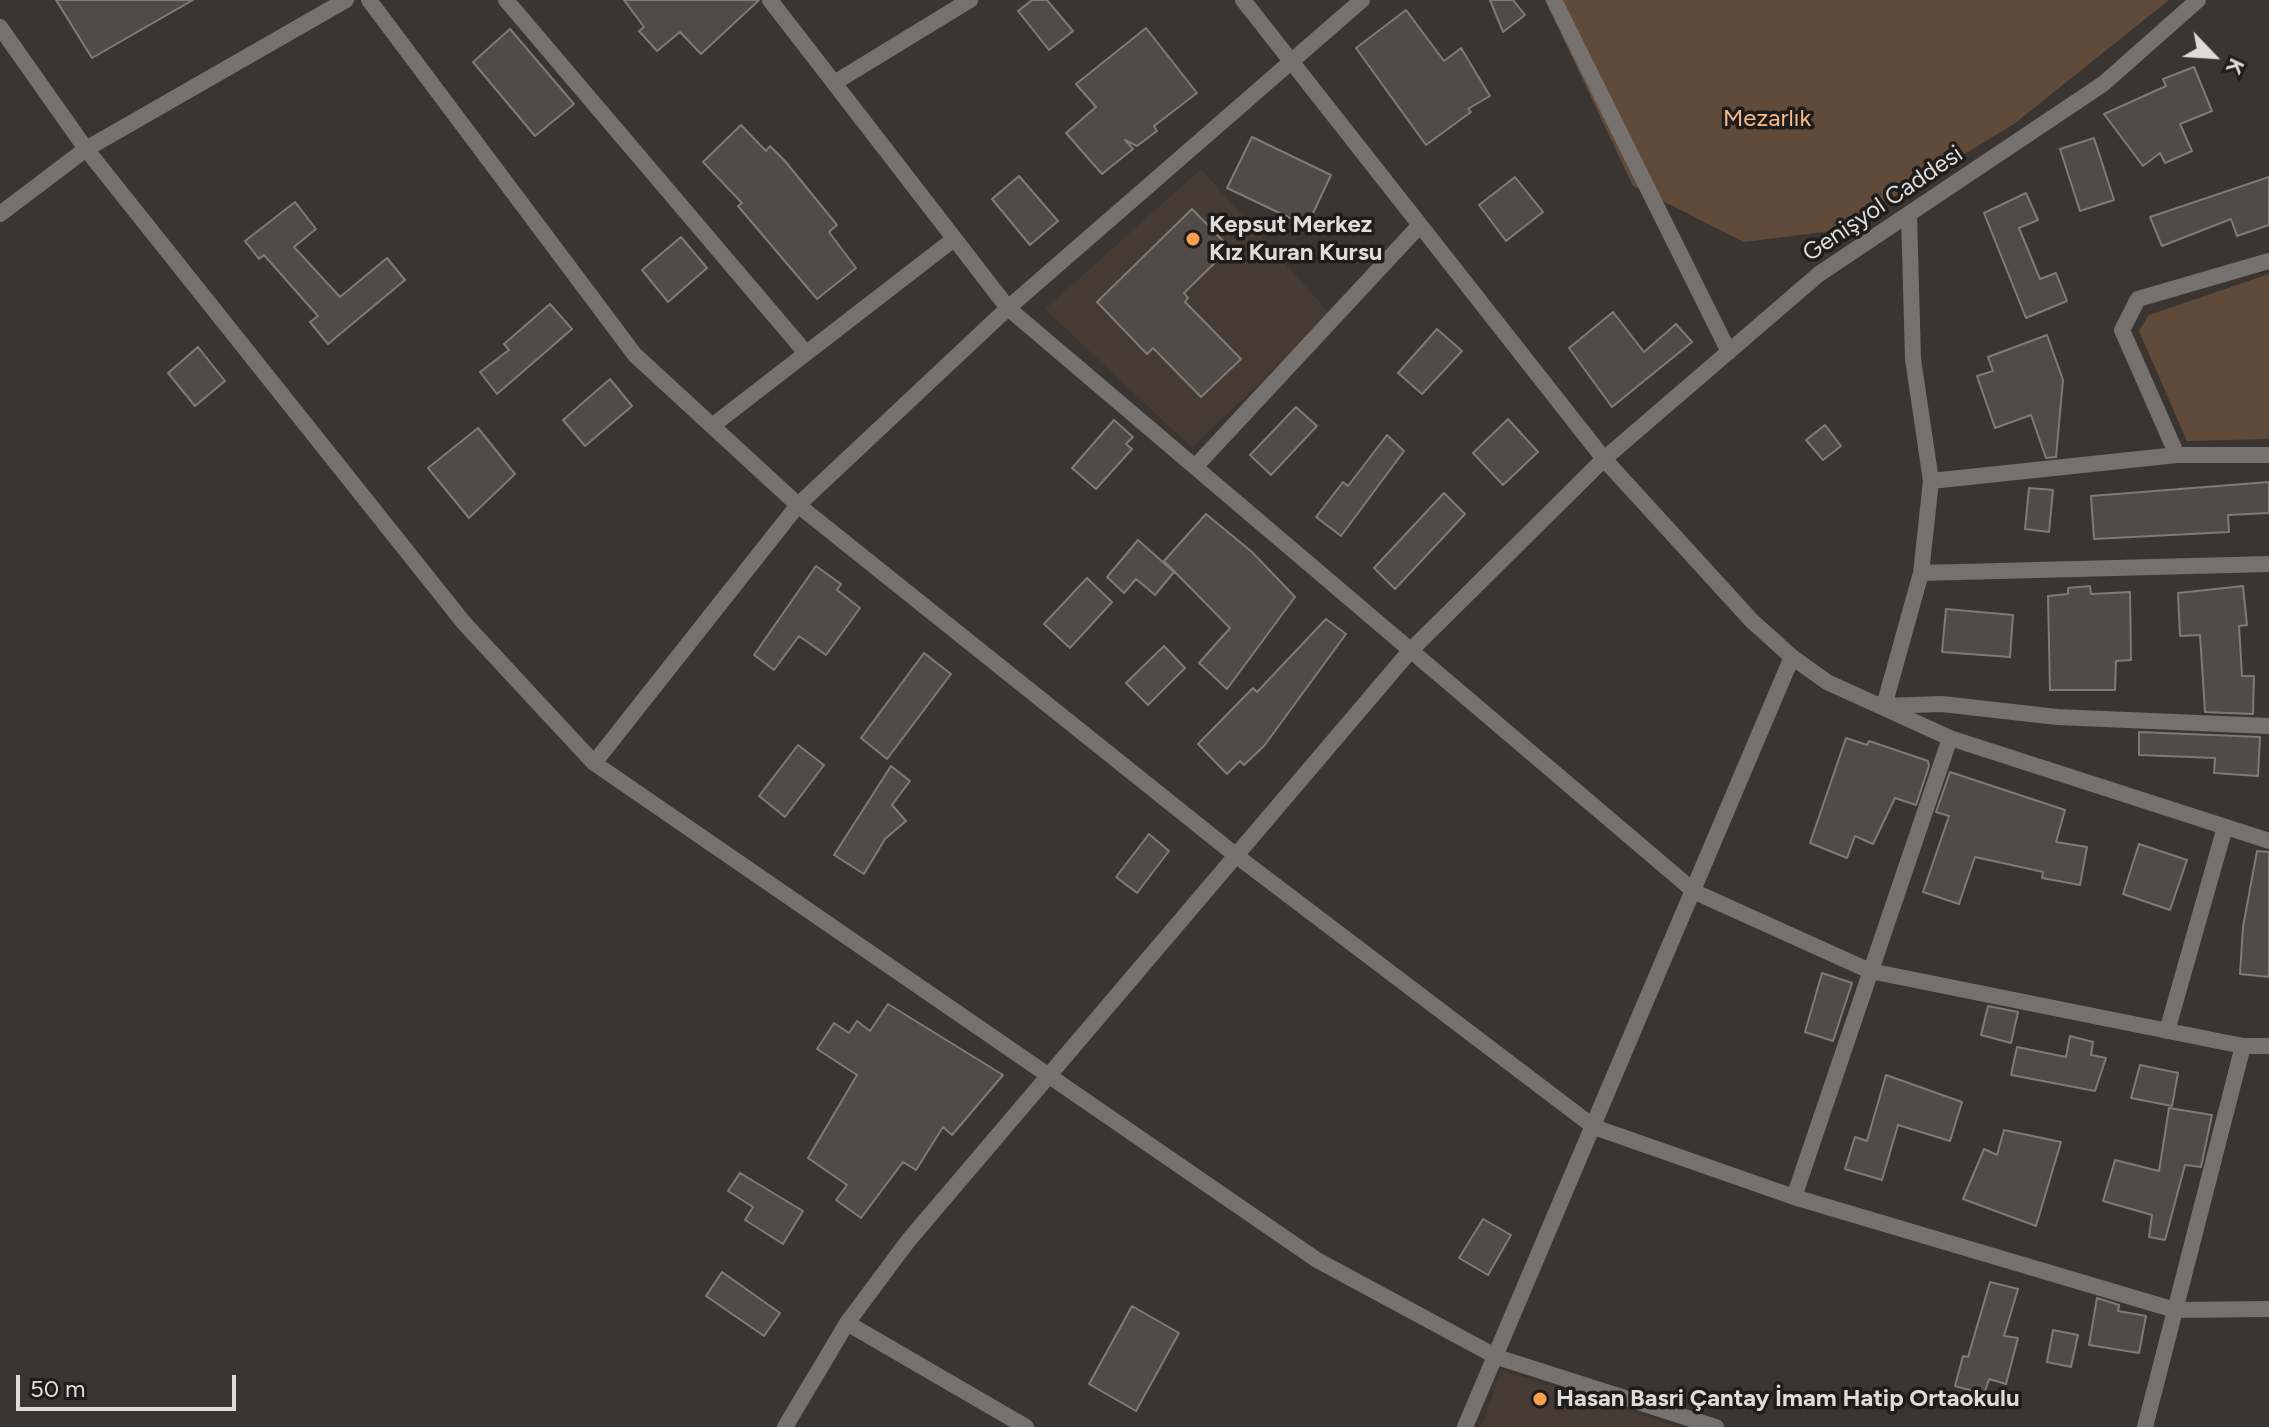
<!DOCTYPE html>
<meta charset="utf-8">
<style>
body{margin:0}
#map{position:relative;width:2269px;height:1427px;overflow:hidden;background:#3a3531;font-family:Figtree,sans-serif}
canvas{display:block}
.north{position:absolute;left:2173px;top:16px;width:80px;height:80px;-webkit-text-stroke:6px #1f1d1b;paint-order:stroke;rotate:115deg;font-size:22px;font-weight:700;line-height:32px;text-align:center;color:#dfdbd9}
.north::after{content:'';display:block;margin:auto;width:28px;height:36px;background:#dfdbd9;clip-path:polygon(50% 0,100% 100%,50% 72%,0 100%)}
.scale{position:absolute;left:16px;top:1375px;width:220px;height:36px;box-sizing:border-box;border:4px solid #dfdbd9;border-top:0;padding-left:10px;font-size:24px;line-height:28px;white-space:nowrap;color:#dfdbd9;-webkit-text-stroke:6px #1f1d1b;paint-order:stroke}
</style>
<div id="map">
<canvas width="2269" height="1427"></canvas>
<div class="north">K</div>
<div class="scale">50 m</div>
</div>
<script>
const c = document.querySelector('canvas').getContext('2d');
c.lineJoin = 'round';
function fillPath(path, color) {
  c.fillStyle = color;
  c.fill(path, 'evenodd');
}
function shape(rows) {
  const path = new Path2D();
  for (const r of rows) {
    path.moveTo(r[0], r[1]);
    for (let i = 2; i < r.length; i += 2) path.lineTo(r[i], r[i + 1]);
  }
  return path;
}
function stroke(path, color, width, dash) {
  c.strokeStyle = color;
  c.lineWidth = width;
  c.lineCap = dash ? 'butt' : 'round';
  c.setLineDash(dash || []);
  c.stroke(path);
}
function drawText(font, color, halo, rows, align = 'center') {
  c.font = font + ' Figtree,sans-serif';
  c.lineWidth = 7;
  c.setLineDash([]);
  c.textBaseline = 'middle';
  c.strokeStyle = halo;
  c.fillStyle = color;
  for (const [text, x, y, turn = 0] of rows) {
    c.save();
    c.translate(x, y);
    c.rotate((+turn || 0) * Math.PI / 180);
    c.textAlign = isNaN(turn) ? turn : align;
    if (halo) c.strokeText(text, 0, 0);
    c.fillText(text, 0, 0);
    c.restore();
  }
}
const built = shape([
 [1201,169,1330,314,1192,448,1045,309],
 [1501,1370,1678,1427,1481,1427]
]);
const green = shape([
 [1545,0,2169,0,2014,124,1839,230,1744,242,1633,186],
 [2269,274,2269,439,2187,441,2139,331,2149,315]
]);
const building = shape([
 [56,0,193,0,92,58,56,0],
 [624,0,759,0,701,54,680,32,657,51,639,31,644,27,624,0],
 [1032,0,1047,0,1073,31,1049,50,1018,11,1032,0],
 [1490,0,1513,0,1525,15,1503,32,1490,0],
 [1406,10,1444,61,1461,48,1490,96,1468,109,1471,112,1426,145,1356,48,1406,10],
 [1146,28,1197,93,1154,126,1157,131,1137,146,1125,140,1133,149,1102,174,1066,133,1096,107,1076,84,1146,28],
 [510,29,574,104,535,136,473,62,510,29],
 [2194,67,2212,111,2180,124,2192,151,2165,163,2160,153,2143,166,2104,114,2166,86,2163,79,2194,67],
 [741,125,766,151,770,146,785,161,837,225,829,232,856,268,817,299,738,206,742,203,703,162,741,125],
 [1252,137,1331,175,1307,226,1227,188,1252,137],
 [2094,138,2114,200,2080,211,2060,149,2094,138],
 [1019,176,1058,221,1030,245,992,199,1019,176],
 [1515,177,1543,212,1506,241,1479,205,1515,177],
 [2269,177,2269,225,2237,236,2231,219,2162,246,2150,217,2269,177],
 [2026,193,2038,220,2019,228,2040,279,2056,273,2067,301,2026,318,1984,213,2026,193],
 [295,202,316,229,294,247,340,297,387,258,405,280,328,344,310,322,318,316,264,255,259,259,245,241,295,202],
 [1192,209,1230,248,1184,293,1188,298,1185,302,1241,359,1201,397,1153,348,1147,354,1097,302,1192,209],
 [681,237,707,268,668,302,642,270,681,237],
 [550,304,572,329,497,394,480,372,509,350,504,344,550,304],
 [1613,312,1644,352,1676,324,1692,342,1612,407,1569,348,1613,312],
 [1437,329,1462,351,1422,394,1398,373,1437,329],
 [2047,335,2063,380,2056,457,2046,458,2031,415,1995,428,1977,376,1993,371,1988,357,2047,335],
 [198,347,225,381,195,406,168,373,198,347],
 [610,379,632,406,585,446,563,420,610,379],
 [1296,407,1317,426,1271,475,1250,455,1296,407],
 [1508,419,1538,452,1503,485,1473,453,1508,419],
 [1114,420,1133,437,1126,444,1132,449,1096,489,1072,468,1114,420],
 [1825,425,1841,446,1823,460,1806,440,1825,425],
 [478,428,515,474,469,518,428,468,478,428],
 [1387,435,1404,451,1341,536,1316,517,1343,482,1348,486,1387,435],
 [2269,482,2269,513,2228,515,2229,532,2094,539,2091,496,2269,482],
 [2029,488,2053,490,2049,532,2025,529,2029,488],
 [1444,493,1465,514,1395,589,1374,568,1444,493],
 [1206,514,1252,552,1295,597,1227,689,1199,663,1230,628,1164,561,1206,514],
 [1138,540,1174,572,1155,595,1136,579,1124,593,1107,577,1138,540],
 [816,566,841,584,837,590,860,608,826,655,799,636,774,670,754,655,816,566],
 [1087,578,1112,602,1070,648,1044,624,1087,578],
 [2090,586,2091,594,2130,592,2131,660,2116,661,2115,690,2050,690,2048,596,2068,594,2068,588,2090,586],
 [2243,586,2247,625,2239,626,2242,676,2254,676,2253,714,2205,712,2200,635,2180,636,2178,593,2243,586],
 [1946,609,2013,615,2010,657,1942,652,1946,609],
 [1326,619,1346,634,1264,746,1244,765,1240,761,1227,774,1198,744,1253,688,1257,692,1326,619],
 [1164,646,1185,668,1148,705,1126,683,1164,646],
 [924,653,951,674,887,759,861,738,924,653],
 [2139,732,2260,737,2258,776,2214,773,2215,758,2139,755,2139,732],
 [1846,738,1867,745,1869,741,1928,761,1929,766,1916,805,1895,798,1873,844,1855,836,1847,858,1810,843,1846,738],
 [798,745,824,765,785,817,759,796,798,745],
 [891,766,910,781,892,805,906,821,885,839,864,874,834,855,891,766],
 [1950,772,2065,810,2056,842,2087,847,2080,885,2042,878,2043,872,1975,857,1959,904,1923,892,1949,816,1936,812,1950,772],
 [1149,834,1169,851,1137,893,1116,877,1149,834],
 [2139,844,2187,860,2170,910,2123,894,2139,844],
 [2257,851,2269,852,2269,977,2240,974,2243,927,2257,851],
 [1822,973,1852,983,1833,1041,1805,1032,1822,973],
 [888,1004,1003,1075,952,1135,943,1127,916,1170,903,1162,861,1218,836,1200,847,1185,808,1158,857,1075,817,1049,834,1023,849,1033,857,1021,870,1031,888,1004],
 [1988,1006,2018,1012,2011,1043,1981,1035,1988,1006],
 [2070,1036,2093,1042,2091,1055,2106,1058,2095,1091,2011,1075,2017,1047,2066,1057,2070,1036],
 [2140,1065,2178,1073,2172,1106,2131,1098,2140,1065],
 [1886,1075,1962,1102,1950,1141,1898,1125,1882,1180,1845,1169,1855,1137,1867,1141,1886,1075],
 [2169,1108,2212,1115,2201,1167,2185,1165,2165,1240,2149,1237,2152,1215,2103,1201,2115,1160,2159,1171,2169,1108],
 [2004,1130,2061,1142,2036,1226,1963,1199,1984,1149,1997,1155,2004,1130],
 [740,1173,803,1211,783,1244,745,1220,753,1207,728,1191,740,1173],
 [1483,1219,1511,1235,1488,1275,1459,1258,1483,1219],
 [722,1272,780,1313,764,1336,706,1296,722,1272],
 [1990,1282,2018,1289,2004,1336,2018,1338,2006,1384,1989,1379,1984,1394,1955,1386,1963,1356,1968,1357,1990,1282],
 [2097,1298,2119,1305,2118,1311,2146,1316,2139,1353,2089,1345,2097,1298],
 [1132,1306,1179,1333,1136,1411,1089,1384,1132,1306],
 [2053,1330,2078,1335,2071,1367,2047,1362,2053,1330]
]);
const service = shape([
 [834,83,970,0]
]);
const minor = shape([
 [369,0,635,355,798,505,1238,857,1594,1127,1794,1197,2175,1310,2269,1309],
 [506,0,806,353],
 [770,0,1008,308,1695,892,1870,971,2243,1046,2269,1046],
 [1243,0,1604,459,1752,621,1792,657,1827,682,1950,738,2269,841],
 [1554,0,1729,352],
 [0,27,86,149,464,623,594,763,1317,1260,1497,1357,1716,1427],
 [1909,214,1913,359,1931,481,1921,573,1884,706,1942,704,2057,717,2269,726],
 [712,426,954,239],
 [2177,455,2122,330,2138,299,2269,261],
 [1195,467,1420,225],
 [1931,481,2177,455,2269,455],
 [1921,573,2269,564],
 [594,763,798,505,1008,308,1362,0],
 [2167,1031,2225,827],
 [1794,1197,1950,738],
 [847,1323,1026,1427],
 [785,1427,847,1323,908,1241,1410,651,1604,459,1819,274,2103,84,2198,0],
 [1465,1427,1792,657],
 [2145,1427,2243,1046]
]);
const tertiary = shape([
 [0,214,86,149,346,0]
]);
const markers = [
 [1193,239,8,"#fa9f4f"],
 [1540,1399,8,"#fa9f4f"]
];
const parkNames = [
 ["Mezarlık",1767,119]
];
const streetNames = [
 ["Genişyol Caddesi",1883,204,-34]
];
const poiNames = [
 ["Kepsut Merkez",1209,225],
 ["Kız Kuran Kursu",1209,253],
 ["Hasan Basri Çantay İmam Hatip Ortaokulu",1556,1399]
];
fillPath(built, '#463b33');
fillPath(green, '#604b3a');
fillPath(building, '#504b46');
stroke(building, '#807a75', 2);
stroke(service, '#74716f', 16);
stroke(minor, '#74716f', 16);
stroke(tertiary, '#74716f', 16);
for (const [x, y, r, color] of markers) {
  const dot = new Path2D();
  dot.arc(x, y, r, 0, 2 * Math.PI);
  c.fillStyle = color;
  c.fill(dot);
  stroke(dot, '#1f1d1b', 3);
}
drawText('24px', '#f6ba8b', '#1f1d1b', parkNames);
drawText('24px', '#dfdbd9', '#1f1d1b', streetNames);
drawText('bold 24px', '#dfdbd9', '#1f1d1b', poiNames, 'left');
</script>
